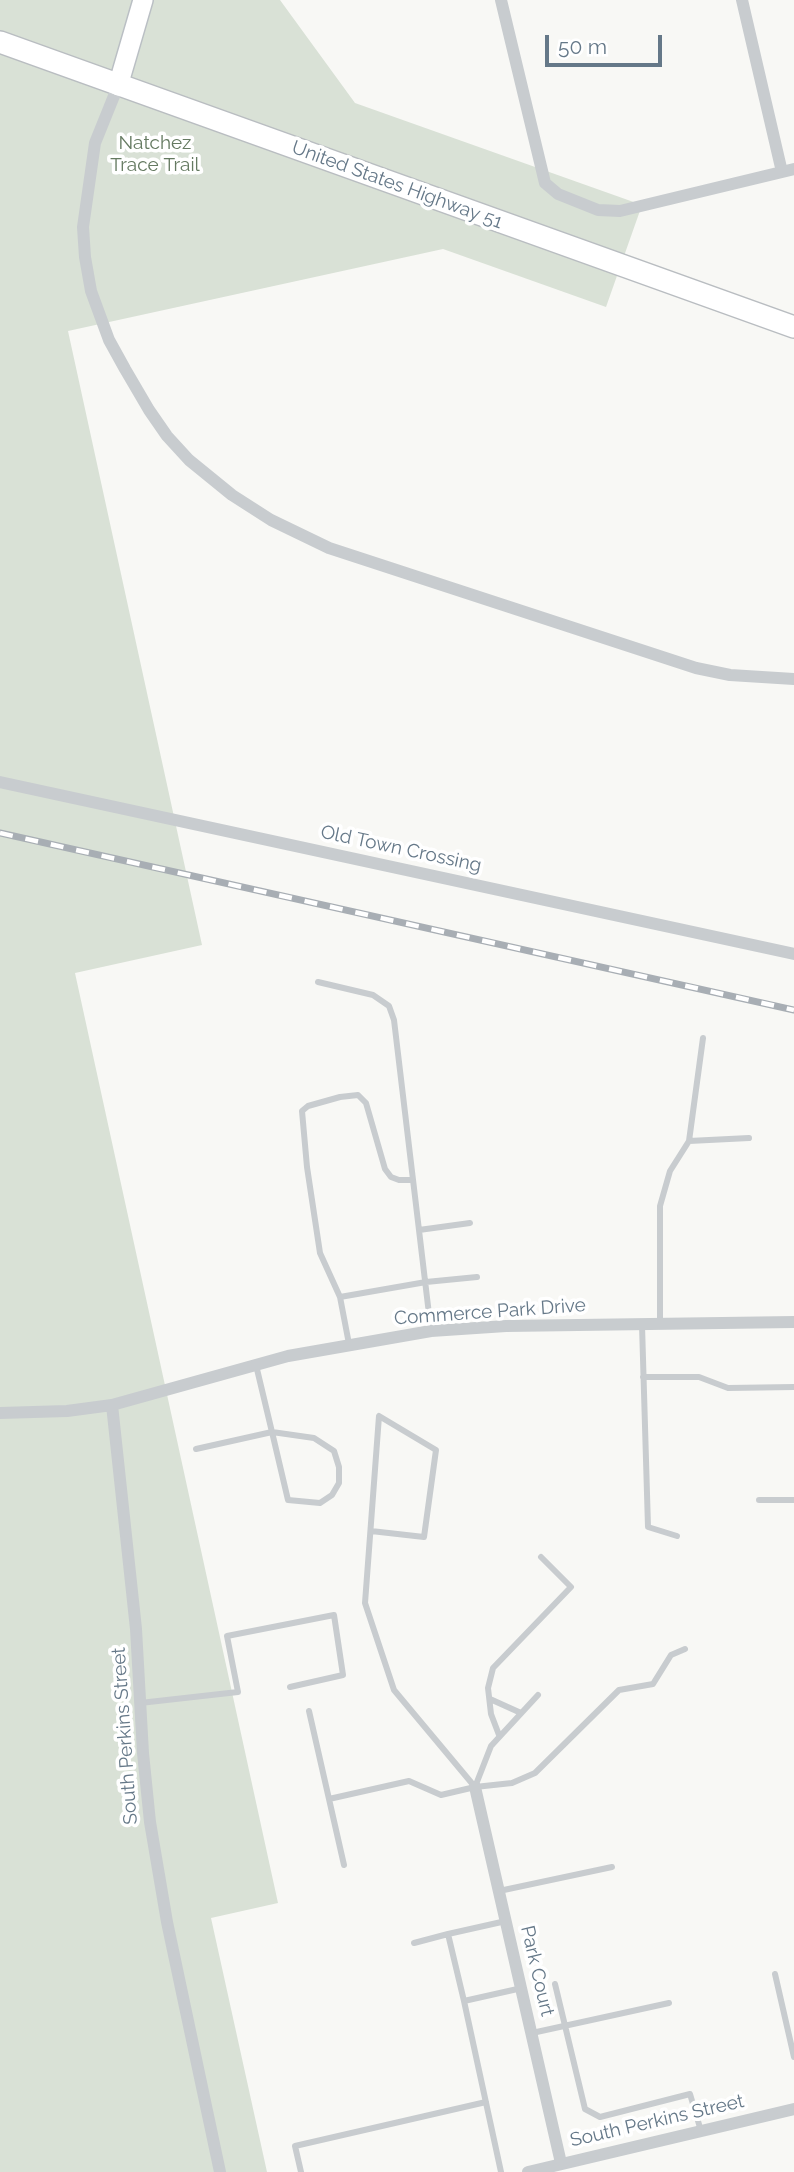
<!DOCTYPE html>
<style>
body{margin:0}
#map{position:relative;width:794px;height:2172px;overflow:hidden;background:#f8f8f5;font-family:Raleway,sans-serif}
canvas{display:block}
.scale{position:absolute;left:545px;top:35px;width:117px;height:32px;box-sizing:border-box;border:4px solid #657888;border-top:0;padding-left:9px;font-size:21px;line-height:24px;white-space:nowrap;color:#657888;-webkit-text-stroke:5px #fff;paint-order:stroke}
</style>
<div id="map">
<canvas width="794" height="2172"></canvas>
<div class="scale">50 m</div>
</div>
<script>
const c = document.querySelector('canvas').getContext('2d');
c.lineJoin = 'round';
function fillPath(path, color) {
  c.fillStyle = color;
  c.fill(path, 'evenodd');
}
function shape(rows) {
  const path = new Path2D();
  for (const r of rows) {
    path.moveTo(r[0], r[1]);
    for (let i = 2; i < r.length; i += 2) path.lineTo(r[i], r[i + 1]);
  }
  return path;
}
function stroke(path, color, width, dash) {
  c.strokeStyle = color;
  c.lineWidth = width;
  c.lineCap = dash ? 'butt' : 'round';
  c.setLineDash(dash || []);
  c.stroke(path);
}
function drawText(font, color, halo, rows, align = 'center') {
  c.font = font + ' Raleway,sans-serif';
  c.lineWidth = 7;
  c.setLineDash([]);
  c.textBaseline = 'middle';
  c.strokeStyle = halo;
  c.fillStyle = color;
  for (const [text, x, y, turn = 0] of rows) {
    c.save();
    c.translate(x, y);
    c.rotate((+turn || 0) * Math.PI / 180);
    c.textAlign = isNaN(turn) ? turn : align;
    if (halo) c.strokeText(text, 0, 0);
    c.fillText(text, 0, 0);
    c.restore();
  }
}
const green = shape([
 [0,0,280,0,355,103,642,205,606,307,443,249,68,331,202,945,75,973,278,1903,211,1918,267,2172,0,2172]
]);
const lane = shape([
 [318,982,373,995,389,1006,394,1020,431,1331],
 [689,1141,749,1138],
 [419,1230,470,1223],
 [340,1297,426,1282,477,1277],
 [660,1324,660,1206,670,1171,689,1141,703,1038],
 [642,1325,648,1527,677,1536],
 [349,1344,340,1297,320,1253,307,1167,302,1111,308,1106,340,1097,358,1095,366,1103,385,1169,391,1177,399,1180,413,1180],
 [643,1377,699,1377,728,1388,794,1387],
 [196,1449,272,1432,314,1438,334,1451,339,1467,339,1483,332,1495,320,1503,288,1500,272,1432,256,1365],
 [759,1500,794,1500],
 [371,1531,424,1537,436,1450,379,1416,365,1603,394,1690,475,1787],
 [490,1699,521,1713],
 [140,1703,238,1692,227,1636,334,1615,343,1675,290,1687],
 [309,1711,344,1865],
 [499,1735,491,1714,488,1688,493,1668,571,1587,541,1557],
 [475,1787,491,1746,538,1695],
 [329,1799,409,1781,441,1795,475,1787,512,1783,535,1773,619,1690,653,1684,671,1655,685,1649],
 [499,1891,612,1867],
 [414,1943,448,1934],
 [775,1974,794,2057],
 [555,1984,585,2109,600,2117,690,2094,701,2131],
 [464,2001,448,1934,506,1921],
 [532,2033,669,2003],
 [301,2172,295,2146,486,2102],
 [501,2172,464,2001,522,1988]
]);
const street = shape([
 [501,0,545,183,558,194,598,210,620,211,794,169],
 [742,0,782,172],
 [118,86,95,143,83,227,85,257,91,291,109,340,125,369,149,410,167,436,189,460,232,495,271,520,329,548,696,668,730,675,794,679],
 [0,782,794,954],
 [112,1405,136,1629,143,1753,150,1822,167,1922,220,2172],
 [0,1413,67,1411,112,1405,288,1356,431,1331,506,1326,794,1322],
 [475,1787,561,2163],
 [528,2172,794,2109]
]);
const secondary = shape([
 [118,86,143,0]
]);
const primary = shape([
 [0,42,794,327]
]);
const rail = shape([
 [0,833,794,1010]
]);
const parkNames = [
 ["Natchez",155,143],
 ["Trace Trail",155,165]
];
const streetNames = [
 ["United States Highway 51",397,185,20],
 ["Old Town Crossing",401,849,12],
 ["Commerce Park Drive",490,1312,-4],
 ["South Perkins Street",125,1736,-94],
 ["Park Court",537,1971,77],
 ["South Perkins Street",657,2121,-13]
];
fillPath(green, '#d9e1d6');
stroke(secondary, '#babfc4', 22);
stroke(primary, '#b9bdc1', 24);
stroke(lane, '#c8cccf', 6);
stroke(street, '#c8cccf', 12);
stroke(secondary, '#fff', 19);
stroke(primary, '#fff', 21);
stroke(rail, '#a8aeb4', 7);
stroke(rail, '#fff', 4.5, [13]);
drawText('19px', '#657a61', '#fff', parkNames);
drawText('19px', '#657888', '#fff', streetNames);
</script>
